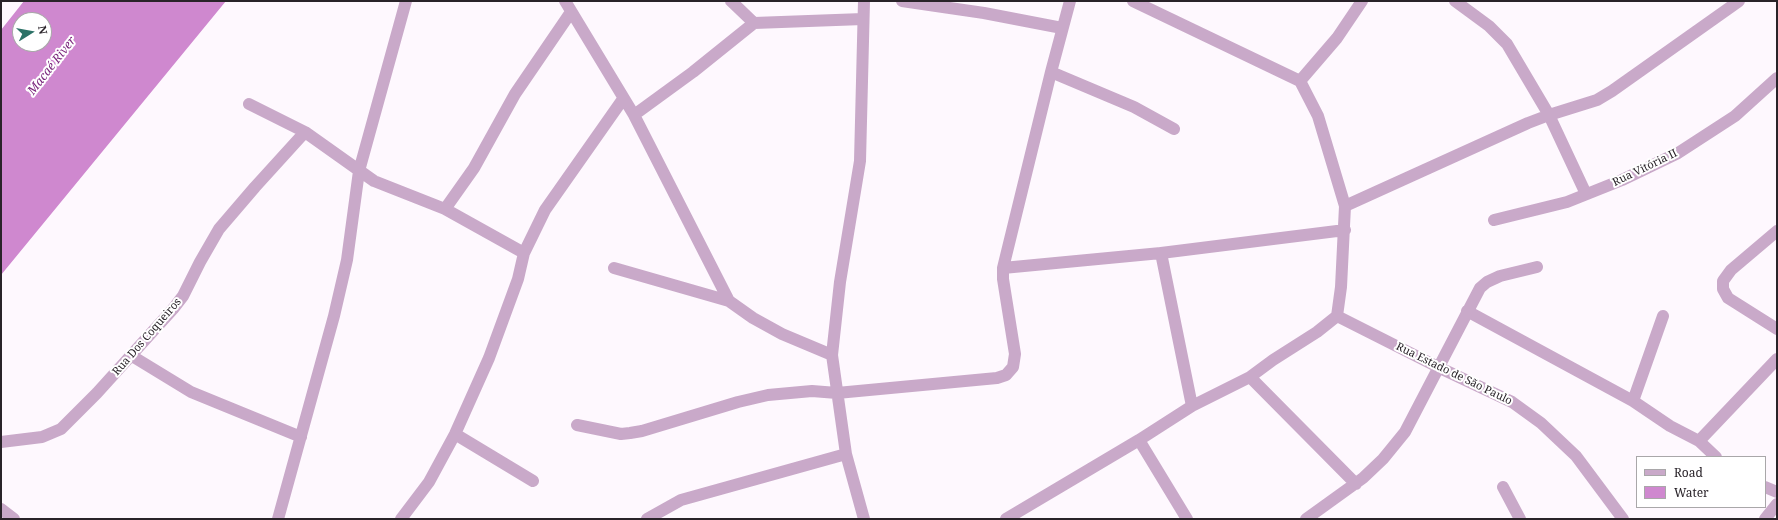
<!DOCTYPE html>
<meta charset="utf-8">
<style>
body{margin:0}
#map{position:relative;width:1778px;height:520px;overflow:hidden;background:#fef8fe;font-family:"Noto Serif",serif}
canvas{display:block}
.frame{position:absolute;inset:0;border:2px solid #292329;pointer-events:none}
.legend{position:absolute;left:1636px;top:456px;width:130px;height:52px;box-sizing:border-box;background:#fff;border:1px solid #a9a7a9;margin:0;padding:5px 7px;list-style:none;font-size:12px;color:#292329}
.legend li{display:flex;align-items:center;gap:8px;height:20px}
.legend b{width:20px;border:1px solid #a9a7a9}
.north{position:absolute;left:12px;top:12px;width:40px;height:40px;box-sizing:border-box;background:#fff;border:1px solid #a9a7a9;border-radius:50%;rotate:79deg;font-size:11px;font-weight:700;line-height:16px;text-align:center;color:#292329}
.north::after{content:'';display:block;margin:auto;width:14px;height:18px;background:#2c7267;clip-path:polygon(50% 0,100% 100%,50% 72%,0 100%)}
</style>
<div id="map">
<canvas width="1778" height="520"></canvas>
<div class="frame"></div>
<ul class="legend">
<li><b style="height:5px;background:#c9a9c9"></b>Road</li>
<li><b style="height:11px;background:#cf88cf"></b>Water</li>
</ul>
<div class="north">N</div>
</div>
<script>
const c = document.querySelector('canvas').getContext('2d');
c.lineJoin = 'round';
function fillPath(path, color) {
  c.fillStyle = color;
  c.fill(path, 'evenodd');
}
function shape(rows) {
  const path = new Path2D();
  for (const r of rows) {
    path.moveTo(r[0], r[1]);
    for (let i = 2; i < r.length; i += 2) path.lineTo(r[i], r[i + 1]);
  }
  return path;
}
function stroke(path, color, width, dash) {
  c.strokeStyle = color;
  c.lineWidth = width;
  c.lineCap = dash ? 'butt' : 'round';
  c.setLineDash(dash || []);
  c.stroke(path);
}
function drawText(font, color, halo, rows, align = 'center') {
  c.font = font + ' "Noto Serif",serif';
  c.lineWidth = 4;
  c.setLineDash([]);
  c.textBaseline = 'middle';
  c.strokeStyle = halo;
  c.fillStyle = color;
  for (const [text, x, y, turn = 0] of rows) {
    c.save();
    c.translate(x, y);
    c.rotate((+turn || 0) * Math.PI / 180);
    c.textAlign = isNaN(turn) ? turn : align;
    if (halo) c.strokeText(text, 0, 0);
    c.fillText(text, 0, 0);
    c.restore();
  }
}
const water = shape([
 [24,1,226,1,1,275,1,30],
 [20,20,44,20,44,44,20,44]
]);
const street = shape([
 [565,1,634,115,729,301,753,318,782,334,832,355],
 [731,1,754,23],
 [902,1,984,13,1062,28],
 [1133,1,1300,81,1318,116,1345,206],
 [1455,1,1489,26,1507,44,1549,115,1586,194],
 [1051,72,1134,107,1174,129],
 [1300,81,1337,38,1362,1],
 [249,104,305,132,374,181,445,209,524,253],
 [634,115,693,72,754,23,863,19],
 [445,209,474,168,515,94,571,12],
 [1494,220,1567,202,1622,180,1678,153,1735,116,1777,78],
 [1777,231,1731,270,1723,281,1723,289,1728,298,1777,329],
 [1161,253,1192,406],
 [614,268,729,301],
 [1003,268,1161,253,1345,230],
 [1467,311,1633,401,1670,426,1699,441,1716,457],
 [1337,316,1440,368,1512,402,1541,423,1576,456,1623,519],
 [132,356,191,392,301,437],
 [1250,377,1356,484],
 [1633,401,1663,316],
 [577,425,621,434,630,433,642,431,738,402,768,395,812,391,837,393,997,378,1006,375,1013,367,1015,354,1003,279,1003,268,1051,72,1070,1],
 [455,434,533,481],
 [1139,440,1187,519],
 [1699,441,1777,359],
 [1,442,42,437,61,429,97,393,173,309,183,296,200,262,219,229,255,187,305,132],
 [1503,487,1520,519],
 [1765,487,1777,492],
 [1,509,14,519],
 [278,519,334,316,347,260,359,171,406,1],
 [401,519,429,482,455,434,489,358,518,279,524,253,545,210,623,99],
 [647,519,681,500,846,454],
 [864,519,846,454,832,355,840,282,860,161,864,1],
 [1006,519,1139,440,1192,406,1250,377,1273,360,1317,332,1337,316,1341,287,1345,206,1528,123,1549,115,1597,100,1612,91,1739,1],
 [1306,519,1363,478,1383,459,1405,432,1480,288,1487,282,1500,276,1537,267],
 [1765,519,1777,504]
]);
const streetNames = [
 ["Rua Vitória II",1645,168,-26],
 ["Rua Dos Coqueiros",147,337,-49],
 ["Rua Estado de São Paulo",1454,374,26]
];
const waterNames = [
 ["Macaé River",52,66,-52]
];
fillPath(water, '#cf88cf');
stroke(street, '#c9a9c9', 12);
drawText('11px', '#292329', '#fff', streetNames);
drawText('italic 12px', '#79257b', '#fff', waterNames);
</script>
